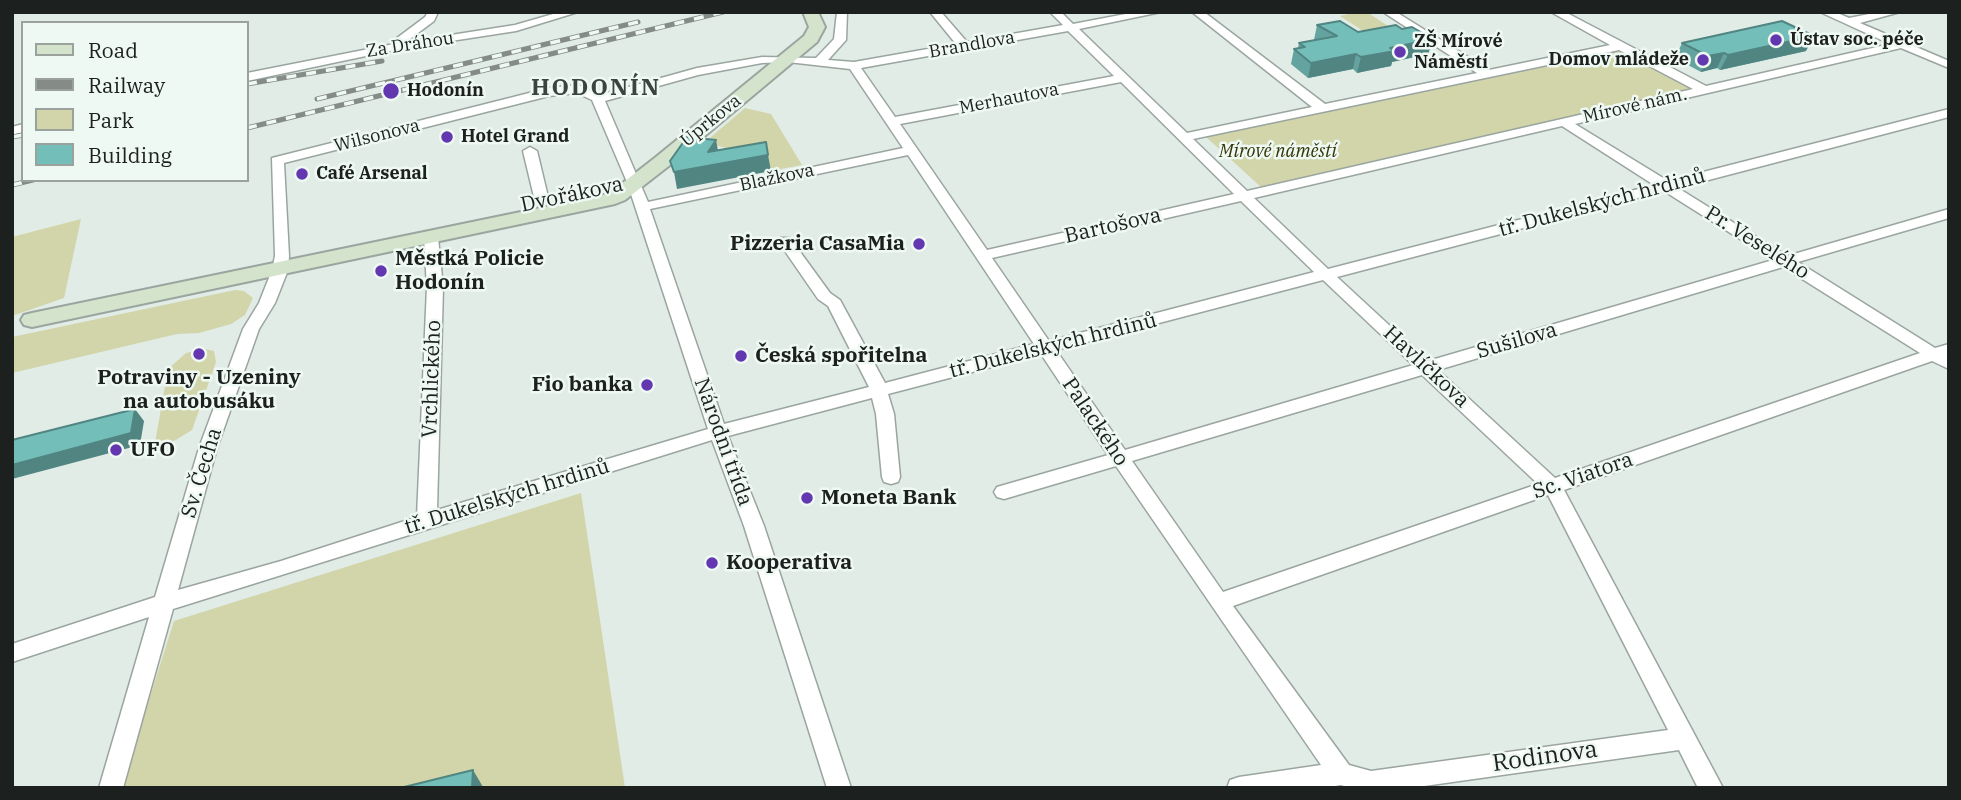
<!DOCTYPE html>
<meta charset="utf-8">
<style>
body{margin:0}
#map{position:relative;width:1961px;height:800px;overflow:hidden;background:#e1ece6;font-family:"IBM Plex Serif",serif}
canvas{display:block}
.frame{position:absolute;inset:0;border:14px solid #1c201e;pointer-events:none}
.legend{position:absolute;left:21px;top:21px;width:228px;height:161px;box-sizing:border-box;background:#eff9f3;border:2px solid #9ba29e;margin:0;padding:9px 12px;list-style:none;font-size:21px;color:#1c201e}
.legend li{display:flex;align-items:center;gap:14px;height:35px}
.legend b{width:35px;border:2px solid #9ba29e}
</style>
<div id="map">
<canvas width="1961" height="800"></canvas>
<div class="frame"></div>
<ul class="legend">
<li><b style="height:9px;background:#d3e3cc"></b>Road</li>
<li><b style="height:9px;background:#858c88"></b>Railway</li>
<li><b style="height:19px;background:#d2d4a9"></b>Park</li>
<li><b style="height:19px;background:#74beb9"></b>Building</li>
</ul>
</div>
<script>
const c = document.querySelector('canvas').getContext('2d');
c.lineJoin = 'round';
function fillPath(path, color) {
  c.fillStyle = color;
  c.fill(path, 'evenodd');
}
function shape(rows) {
  const path = new Path2D();
  for (const r of rows) {
    path.moveTo(r[0], r[1]);
    for (let i = 2; i < r.length; i += 2) path.lineTo(r[i], r[i + 1]);
  }
  return path;
}
function stroke(path, color, width, dash) {
  c.strokeStyle = color;
  c.lineWidth = width;
  c.lineCap = dash ? 'butt' : 'round';
  c.setLineDash(dash || []);
  c.stroke(path);
}
function drawText(font, color, halo, rows, align = 'center') {
  c.font = font + ' "IBM Plex Serif",serif';
  c.lineWidth = 5;
  c.setLineDash([]);
  c.textBaseline = 'middle';
  c.strokeStyle = halo;
  c.fillStyle = color;
  for (const [text, x, y, turn = 0] of rows) {
    c.save();
    c.translate(x, y);
    c.rotate((+turn || 0) * Math.PI / 180);
    c.textAlign = isNaN(turn) ? turn : align;
    if (halo) c.strokeText(text, 0, 0);
    c.fillText(text, 0, 0);
    c.restore();
  }
}
const green = shape([
 [1358,12,1367,12,1397,32,1371,36,1340,16],
 [1618,50,1692,89,1261,187,1205,136],
 [745,108,771,114,802,165,754,174,748,162,736,150,704,143],
 [81,219,64,298,12,316,12,237],
 [235,290,244,291,253,298,245,315,231,324,199,333,177,334,12,373,12,337],
 [205,349,214,351,216,362,192,430,174,441,155,443,168,369,186,353,194,351,193,359,203,357],
 [581,493,625,788,121,788,174,621]
]);
const street = shape([
 [428,12,438,12,434,21,406,42,515,25,560,12,578,12,516,31,399,49,247,81,247,73,394,44,397,38,425,17,428,12],
 [837,12,847,12,846,40,828,60,854,62,956,44,930,12,941,12,967,42,1063,25,1050,12,1061,12,1073,24,1136,12,1161,12,1079,29,1187,133,1312,107,1192,12,1204,12,1325,104,1477,73,1383,12,1396,12,1489,70,1610,45,1551,12,1565,12,1706,86,1890,44,1820,12,1835,12,1849,18,1879,12,1900,12,1860,23,1949,61,1949,68,1901,48,1575,124,1668,181,1949,109,1949,117,1678,188,1787,256,1949,209,1949,218,1798,262,1935,348,1949,344,1949,369,1932,361,1564,490,1723,788,1698,788,1679,750,1410,788,1350,788,1341,785,1323,788,1227,788,1230,780,1239,777,1321,765,1116,466,1004,499,997,497,994,492,997,487,1108,455,1041,354,888,394,894,414,900,477,898,482,891,484,884,482,882,477,876,414,872,398,728,436,764,526,851,788,827,788,744,526,712,440,173,609,123,788,99,788,149,617,12,662,12,644,155,597,199,448,243,329,259,303,272,270,275,256,272,158,549,88,578,85,600,95,697,68,762,57,816,58,834,39,837,12],
 [1068,31,1114,76,895,117,861,68,1068,31],
 [1619,50,1693,89,1247,191,1193,139,1619,50],
 [788,62,850,69,903,148,648,202,605,101,698,75,762,63,788,62],
 [1121,82,1234,194,987,250,900,124,1121,82],
 [577,93,592,100,627,182,708,429,437,510,443,287,438,238,436,235,426,235,424,238,427,287,417,517,281,561,178,590,217,448,259,329,275,303,288,270,289,256,284,163,549,96,577,93],
 [1562,126,1654,185,1328,269,1254,198,1562,126],
 [908,155,1034,344,885,383,840,300,830,293,790,238,780,238,778,241,818,299,828,306,869,387,724,424,650,209,908,155],
 [1664,191,1773,260,1428,361,1337,277,1664,191],
 [1241,201,1314,272,1049,341,992,258,1241,201],
 [1783,267,1920,353,1555,478,1438,370,1783,267],
 [1323,280,1413,365,1125,450,1056,350,1323,280],
 [1422,375,1538,484,1223,592,1132,461,1422,375],
 [1548,495,1668,730,1371,771,1349,765,1233,606,1548,495],
 [23,124,23,132,12,135,12,127,23,124],
 [530,147,537,151,549,201,547,204,537,204,535,201,523,151,530,147]
]);
const secondary = shape([
 [803,12,818,12,825,27,817,42,670,165,625,200,615,204,32,327,24,325,21,320,24,315,32,313,603,195,611,192,656,157,804,36,809,27,803,12]
]);
const rail = shape([
 [247,84,382,61],
 [317,99,638,22],
 [247,128,723,12],
 [12,137,23,135],
 [12,185,33,180]
]);
const wall = shape([
 [1317,25,1358,32,1402,29,1433,39,1428,54,1392,62,1391,66,1374,69,1357,73,1353,69,1308,78,1291,64,1294,49,1298,48,1299,43,1314,40],
 [1682,43,1806,51,1720,70,1717,68,1701,72,1675,58]
]);
const shadedWall = shape([
 [1814,36,1806,51,1720,70,1728,55],
 [1433,39,1428,54,1392,62,1391,66,1357,73,1361,57,1390,48],
 [1724,53,1717,68,1701,72,1708,56],
 [1356,54,1353,69,1308,78,1311,63],
 [716,140,719,156,768,155,771,171,677,189,674,172,708,152],
 [135,409,144,421,140,445,12,479,12,465],
 [473,770,483,787,483,788,472,788]
]);
const building = shape([
 [1340,21,1358,32,1396,25,1402,29,1412,27,1433,39,1390,48,1395,51,1361,57,1356,54,1311,63,1294,49,1305,47,1299,43,1337,36,1317,25,1340,21],
 [1782,21,1814,36,1728,55,1724,53,1708,56,1682,43,1782,21],
 [687,137,716,140,708,152,766,142,768,155,674,172,670,161,687,137],
 [135,409,131,433,12,465,12,440,135,409],
 [473,770,472,788,400,788,473,770]
]);
const markers = [
 [1776,40,7,"#6237af"],
 [1400,52,7,"#6237af"],
 [1703,60,7,"#6237af"],
 [391,91,9,"#6237af"],
 [447,137,7,"#6237af"],
 [302,174,7,"#6237af"],
 [919,244,7,"#6237af"],
 [381,271,7,"#6237af"],
 [199,354,7,"#6237af"],
 [741,356,7,"#6237af"],
 [647,385,7,"#6237af"],
 [116,450,7,"#6237af"],
 [807,498,7,"#6237af"],
 [712,563,7,"#6237af"]
];
const farPoinames = [
 ["Ústav soc. péče",1790,40],
 ["ZŠ Mírové",1414,42],
 ["Náměstí",1414,63],
 ["Domov mládeže",1689,60,"right"],
 ["Hodonín",407,91],
 ["Hotel Grand",461,137],
 ["Café Arsenal",316,174]
];
const farStreetnames = [
 ["Za Dráhou",410,45,-9],
 ["Brandlova",972,45,-10],
 ["Merhautova",1009,99,-11],
 ["Mírové nám.",1635,106,-13],
 ["Úprkova",711,121,-39],
 ["Wilsonova",377,136,-14],
 ["Blažkova",777,178,-12]
];
const farParknames = [
 ["Mírové náměstí",1278,152]
];
const streetNames = [
 ["Dvořákova",572,195,-12],
 ["tř. Dukelských hrdinů",1602,203,-15],
 ["Bartošova",1113,226,-13],
 ["Pr. Veselého",1757,243,32],
 ["Sušilova",1517,341,-16],
 ["tř. Dukelských hrdinů",1053,346,-14],
 ["Havlíčkova",1426,367,43],
 ["Vrchlického",432,379,-88],
 ["Palackého",1095,422,56],
 ["Národní třída",723,442,70],
 ["Sv. Čecha",202,473,-73],
 ["Sc. Viatora",1583,476,-19],
 ["tř. Dukelských hrdinů",507,497,-17]
];
const poiNames = [
 ["Pizzeria CasaMia",905,244,"right"],
 ["Městká Policie",395,259],
 ["Hodonín",395,283],
 ["Česká spořitelna",755,356],
 ["Potraviny - Uzeniny",199,378,"center"],
 ["na autobusáku",199,402,"center"],
 ["Fio banka",633,385,"right"],
 ["UFO",130,450],
 ["Moneta Bank",821,498],
 ["Kooperativa",726,563]
];
const farDistrictnames = [
 ["HODONÍN",596,88]
];
const nearStreetnames = [
 ["Rodinova",1545,757,-8]
];
fillPath(green, '#d2d4a9');
stroke(street, '#9ba5a0', 3);
stroke(secondary, '#9ba5a0', 4);
fillPath(street, '#fff');
fillPath(secondary, '#d3e3cc');
stroke(rail, '#858c88', 5);
stroke(rail, '#eff9f3', 3.5, [10]);
fillPath(wall, '#64a39f');
fillPath(shadedWall, '#518582');
fillPath(building, '#74beb9');
stroke(building, '#518582', 2);
for (const [x, y, r, color] of markers) {
  const dot = new Path2D();
  dot.arc(x, y, r, 0, 2 * Math.PI);
  c.fillStyle = color;
  c.fill(dot);
  stroke(dot, '#eff9f3', 2.5);
}
drawText('bold 18px', '#1c201e', '#eff9f3', farPoinames, 'left');
drawText('18px', '#1c201e', '#eff9f3', farStreetnames);
drawText('italic 18px', '#333306', '#eff9f3', farParknames);
drawText('21px', '#1c201e', '#eff9f3', streetNames);
drawText('bold 21px', '#1c201e', '#eff9f3', poiNames, 'left');
c.letterSpacing = '2px';
drawText('bold 23px', '#3b443f', '#eff9f3', farDistrictnames);
c.letterSpacing = '0px';
drawText('24px', '#1c201e', '#eff9f3', nearStreetnames);
</script>
